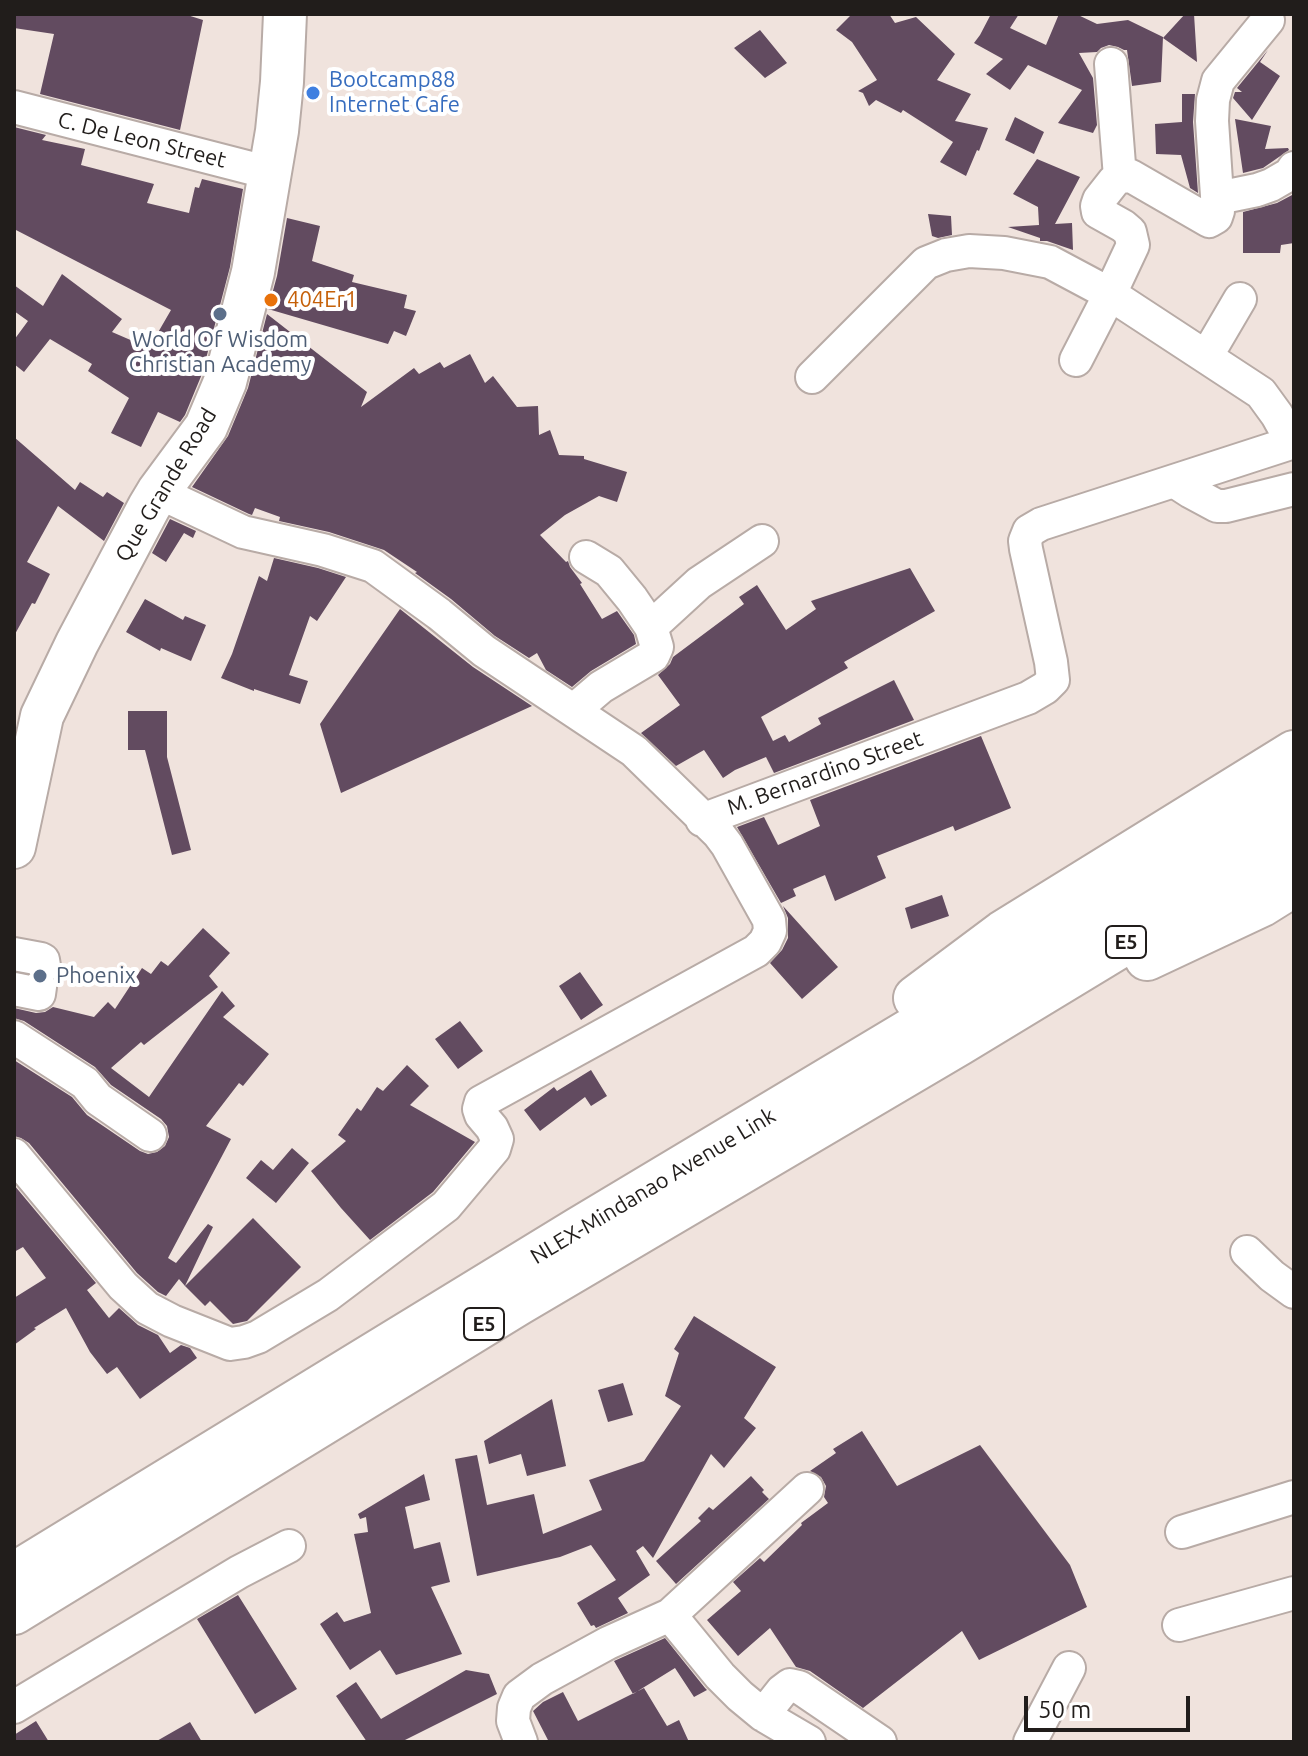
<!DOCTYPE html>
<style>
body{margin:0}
#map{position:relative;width:1308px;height:1756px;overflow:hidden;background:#f0e3dd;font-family:Ubuntu,sans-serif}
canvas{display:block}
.frame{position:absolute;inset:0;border:16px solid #211d1b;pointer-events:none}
.scale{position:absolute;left:1024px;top:1696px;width:166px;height:36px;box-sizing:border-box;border:4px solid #211d1b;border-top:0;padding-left:10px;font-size:24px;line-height:28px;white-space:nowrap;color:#211d1b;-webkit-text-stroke:6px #fff;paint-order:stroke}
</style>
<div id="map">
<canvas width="1308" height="1756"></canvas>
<div class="frame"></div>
<div class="scale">50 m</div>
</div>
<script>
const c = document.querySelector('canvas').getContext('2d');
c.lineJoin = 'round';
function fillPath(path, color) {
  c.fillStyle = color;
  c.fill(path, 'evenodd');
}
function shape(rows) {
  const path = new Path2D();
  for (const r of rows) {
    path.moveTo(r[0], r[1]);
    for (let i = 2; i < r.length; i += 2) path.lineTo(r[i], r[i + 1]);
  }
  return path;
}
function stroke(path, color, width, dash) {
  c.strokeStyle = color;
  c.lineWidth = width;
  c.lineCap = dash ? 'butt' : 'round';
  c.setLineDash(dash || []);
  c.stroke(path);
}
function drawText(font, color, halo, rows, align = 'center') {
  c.font = font + ' Ubuntu,sans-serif';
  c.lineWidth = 8;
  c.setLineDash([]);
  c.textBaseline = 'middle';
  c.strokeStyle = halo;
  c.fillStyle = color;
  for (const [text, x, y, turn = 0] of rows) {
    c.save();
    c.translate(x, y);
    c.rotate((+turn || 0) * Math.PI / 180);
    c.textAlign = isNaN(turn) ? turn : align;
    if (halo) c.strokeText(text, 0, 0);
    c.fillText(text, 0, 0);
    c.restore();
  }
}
const building = shape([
 [14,14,184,14,203,20,180,130,40,94,54,34,14,28],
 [852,14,889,14,895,23,916,17,955,54,937,80,971,94,955,121,988,128,979,151,977,150,966,176,940,162,953,142,903,110,901,113,876,100,869,106,863,93,858,91,877,80,852,42,836,30],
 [991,14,1019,14,1010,28,1046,45,1059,14,1076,14,1097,24,1128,20,1163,37,1161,82,1132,86,1127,50,1124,50,1118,47,1109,45,1101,48,1097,52,1079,53,1093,78,1097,125,1093,133,1058,123,1082,90,1028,65,1010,90,986,74,1003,59,974,43,980,35],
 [1185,14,1194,14,1197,62,1163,38],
 [760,30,787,63,765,78,734,48],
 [1268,50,1260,62,1280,76,1252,120,1233,98,1235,92,1242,92,1237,88],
 [1182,94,1195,94,1193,122,1198,193,1190,188,1181,155,1156,154,1155,124,1182,122],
 [1015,117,1044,132,1034,154,1005,140],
 [1235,119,1271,126,1265,149,1288,148,1289,150,1263,168,1243,173],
 [14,127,46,135,42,140,85,149,81,165,154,184,147,203,189,213,195,187,199,188,202,179,243,189,230,267,202,374,185,415,180,422,158,412,141,447,111,433,129,398,88,371,92,364,50,339,24,372,14,364,14,340,28,321,14,311,14,285,43,306,62,274,122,319,112,332,149,348,171,310,14,229],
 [1037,159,1080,177,1055,224,1072,223,1073,250,1047,241,1040,241,1040,238,1008,227,1039,225,1038,207,1013,194],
 [1294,194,1294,243,1281,245,1280,253,1243,253,1243,212,1277,203],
 [928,214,951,216,952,235,938,238,932,236],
 [287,218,320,226,312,261,354,275,352,282,407,295,404,308,416,311,406,336,394,331,388,344,268,309,277,276],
 [267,314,367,392,361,407,414,368,419,374,440,362,444,368,470,354,485,383,493,376,517,407,538,406,539,435,550,430,559,455,584,456,584,459,627,472,617,502,599,496,565,515,540,535,566,562,568,561,570,567,582,583,580,584,602,619,617,611,634,635,636,644,591,671,572,687,546,670,537,653,529,658,495,636,451,599,415,573,417,572,384,550,329,532,279,521,280,517,255,508,252,515,249,514,192,487,228,436,248,388],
 [14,437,75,490,80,482,103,497,107,492,124,503,104,541,58,506,27,562,50,574,35,604,32,603,14,636],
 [170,519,196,531,193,538,184,533,166,562,152,553],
 [274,558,318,568,346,577,317,621,310,616,289,675,308,681,300,704,254,689,254,691,221,678,232,654,259,576,267,581],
 [910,568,935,611,844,662,848,668,761,717,773,741,785,735,789,742,821,724,818,718,894,680,914,720,774,773,766,757,735,770,723,778,704,750,676,766,641,733,680,705,658,675,670,664,673,657,744,604,739,597,757,585,786,630,816,609,811,601],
 [145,599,183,620,185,616,206,625,191,661,161,648,160,651,126,632],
 [400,609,473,667,532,706,341,793,320,724],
 [128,711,167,711,167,757,191,850,172,855,145,750,128,750],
 [981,736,1011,808,955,831,953,826,877,856,886,878,835,901,825,875,793,889,796,896,781,903,737,827,764,817,778,845,820,826,810,800],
 [942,895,949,916,911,929,905,908],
 [783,906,838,967,802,999,770,963,782,950,788,938,788,918],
 [203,928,230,953,209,976,218,987,144,1045,141,1042,111,1068,149,1097,222,991,235,1006,223,1017,269,1054,243,1086,239,1083,206,1126,231,1139,168,1258,176,1263,208,1224,213,1227,185,1286,179,1279,166,1296,158,1292,137,1273,29,1143,21,1138,14,1136,14,1060,72,1097,87,1115,140,1151,148,1154,157,1152,165,1146,169,1137,167,1126,161,1119,111,1085,95,1067,24,1021,14,1018,14,1008,36,1013,45,1012,53,1007,94,1017,108,1002,115,1009,142,968,151,974,161,961,168,966],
 [580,972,603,1005,581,1020,559,986],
 [460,1021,483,1051,458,1069,435,1039],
 [407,1065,429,1086,410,1105,475,1142,433,1192,370,1240,341,1208,311,1171,346,1141,338,1135,357,1108,361,1111,377,1087,383,1091],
 [591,1070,607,1096,591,1106,585,1097,540,1131,524,1110,554,1087,557,1091],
 [292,1148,309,1163,276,1203,246,1178,261,1160,273,1170],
 [14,1185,96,1283,87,1290,109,1318,119,1308,138,1325,158,1335,170,1353,181,1345,190,1348,197,1358,140,1399,117,1367,107,1374,90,1352,66,1308,34,1328,36,1329,14,1345,14,1298,46,1278,23,1247,14,1252],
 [253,1218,301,1267,247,1321,233,1324,210,1301,205,1306,185,1286],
 [694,1316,776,1367,744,1418,756,1428,724,1468,711,1454,653,1558,643,1546,636,1551,650,1575,618,1598,628,1613,596,1628,594,1625,591,1626,577,1603,616,1580,591,1545,560,1557,477,1576,455,1459,477,1455,487,1505,534,1494,543,1534,602,1510,589,1480,644,1461,681,1406,665,1396,679,1353,674,1349],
 [623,1383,633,1415,608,1422,598,1390],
 [552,1399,566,1466,527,1476,521,1454,489,1464,484,1441],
 [862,1431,897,1486,980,1445,1070,1565,1087,1607,979,1660,962,1631,863,1708,810,1671,796,1667,770,1628,738,1656,707,1620,741,1591,733,1582,760,1558,764,1562,802,1525,801,1523,828,1503,824,1497,826,1486,821,1477,810,1471,836,1453,833,1449],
 [424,1474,430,1500,405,1507,414,1549,440,1542,450,1582,431,1587,462,1654,396,1675,380,1650,350,1670,320,1624,337,1612,344,1622,371,1613,354,1534,368,1532,366,1517,360,1519,358,1514],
 [751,1476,764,1490,762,1492,769,1499,676,1584,656,1561,701,1521,698,1518,709,1507,713,1510],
 [238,1595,297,1689,255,1714,197,1619],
 [665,1638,705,1688,707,1690,694,1697,675,1668,633,1694,614,1661],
 [466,1670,489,1674,497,1694,401,1742,367,1742,336,1696,356,1682,381,1719],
 [644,1688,667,1726,679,1720,689,1742,549,1742,533,1711,543,1702,563,1692,578,1721],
 [36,1721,49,1742,14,1742,14,1735],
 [190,1722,202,1742,155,1742]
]);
const minor = shape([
 [1111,64,1120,177],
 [14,107,270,173],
 [1218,198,1257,190,1271,185,1290,174,1294,168],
 [1206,357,1240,299],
 [1076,360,1110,294,1133,245,1130,232,1123,226,1098,212,1097,206,1099,200,1114,181,1120,177,1131,176,1209,221,1216,217,1218,211,1212,121,1213,100,1218,81,1268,20],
 [812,377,926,263,946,255,969,251,1004,253,1050,262,1110,294,1261,393,1277,415,1292,442],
 [1174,481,1191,492,1217,506,1226,506,1294,489],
 [651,627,699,583,762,541],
 [574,710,601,687,653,656,657,647,651,627,632,599,609,571,586,557],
 [702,820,1028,698,1045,688,1053,680,1051,662,1026,549,1025,541,1029,531,1041,524,1294,442],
 [14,954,41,959,43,960,44,966],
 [14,989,39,994,40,987],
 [14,1037,85,1083,98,1099,150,1135],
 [14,1155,123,1286,147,1308,172,1321,230,1344,244,1342,258,1337,328,1295,446,1206,494,1149,497,1139,492,1128,481,1115,479,1109,481,1102,756,951,765,942,770,931,769,920,727,845,718,833,634,751,484,651,439,614,373,566,323,550,243,532,158,492],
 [1247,1252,1272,1276,1294,1292],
 [1182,1532,1294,1497],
 [670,1615,720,1676,740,1696,763,1715,809,1742],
 [1179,1625,1294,1593],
 [14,1707,239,1572,289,1546],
 [763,1715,782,1691,790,1685,799,1687,880,1742],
 [521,1742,513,1721,514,1708,519,1696,542,1679,608,1643,670,1615,807,1489],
 [1030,1742,1069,1668]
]);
const major = shape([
 [14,847,42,716,77,643,149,507,158,492,206,427,225,382,253,272,277,131,282,82,285,14]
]);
const highway = shape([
 [1147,958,1262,904,1294,884],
 [916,998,1003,933,1294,753],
 [14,1575,578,1230,1294,801],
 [14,1612,518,1303,959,1043,1294,840]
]);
const markers = [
 [313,93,8,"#3f7fe0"],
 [271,300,8,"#e8710a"],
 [220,314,8,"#5c6f8a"],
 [40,976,8,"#5c6f8a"]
];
const shields = [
 [1126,942,40],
 [484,1324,40]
];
const shieldNames = [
 ["E5",1126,942],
 ["E5",484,1324]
];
const shopNames = [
 ["Bootcamp88",329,80],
 ["Internet Cafe",329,105]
];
const streetNames = [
 ["C. De Leon Street",142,140,14],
 ["Que Grande Road",166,485,-59],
 ["M. Bernardino Street",825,773,-20],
 ["NLEX-Mindanao Avenue Link",653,1186,-31]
];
const foodNames = [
 ["404Er1",287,300]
];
const serviceNames = [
 ["World Of Wisdom",220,340],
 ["Christian Academy",220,365],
 ["Phoenix",56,976,"left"]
];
fillPath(building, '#624b60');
stroke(minor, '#b8aba6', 36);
stroke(major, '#b8aba6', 46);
stroke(highway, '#b8aba6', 48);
stroke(minor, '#fff', 32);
stroke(major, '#fff', 42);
stroke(highway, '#fff', 44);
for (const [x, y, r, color] of markers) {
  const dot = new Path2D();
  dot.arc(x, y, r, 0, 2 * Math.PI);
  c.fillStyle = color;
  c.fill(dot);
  stroke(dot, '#fff', 3);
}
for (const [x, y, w] of shields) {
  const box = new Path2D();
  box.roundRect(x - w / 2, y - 16, w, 32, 6);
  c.fillStyle = '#fff';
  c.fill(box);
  stroke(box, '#211d1b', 2);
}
drawText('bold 20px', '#211d1b', null, shieldNames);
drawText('22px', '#366cbe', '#fff', shopNames, 'left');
drawText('22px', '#211d1b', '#fff', streetNames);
drawText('22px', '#c56008', '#fff', foodNames, 'left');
drawText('22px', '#4e5e75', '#fff', serviceNames);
</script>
